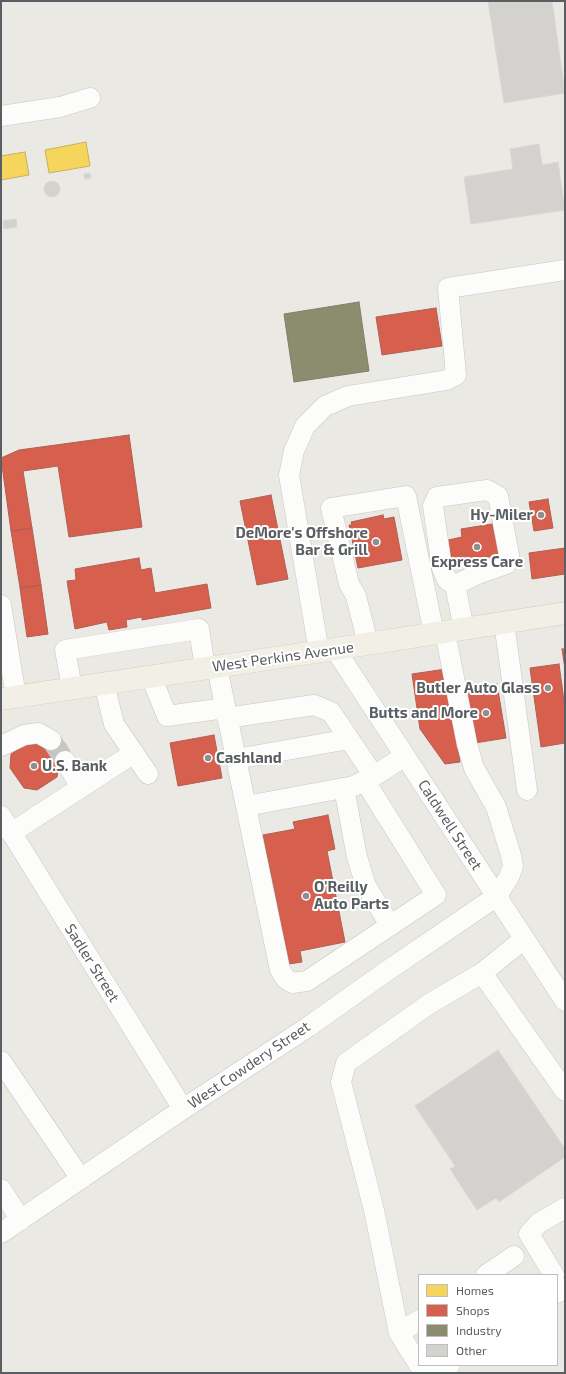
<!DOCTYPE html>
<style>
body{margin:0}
#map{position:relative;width:566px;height:1374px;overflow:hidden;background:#eae9e4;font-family:"Exo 2",sans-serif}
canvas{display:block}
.frame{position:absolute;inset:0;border:2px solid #595e63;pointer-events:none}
.legend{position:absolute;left:418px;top:1274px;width:140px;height:92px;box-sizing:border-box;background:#fff;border:1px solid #bdbfc1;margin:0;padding:5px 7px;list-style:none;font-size:12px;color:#595e63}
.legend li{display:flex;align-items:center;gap:8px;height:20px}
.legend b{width:20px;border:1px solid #bdbfc1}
</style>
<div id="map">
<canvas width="566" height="1374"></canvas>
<div class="frame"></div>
<ul class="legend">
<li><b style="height:11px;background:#f6d55c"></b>Homes</li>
<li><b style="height:11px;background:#d6604d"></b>Shops</li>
<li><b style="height:11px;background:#8c8c6e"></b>Industry</li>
<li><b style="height:11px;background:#d4d2cf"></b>Other</li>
</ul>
</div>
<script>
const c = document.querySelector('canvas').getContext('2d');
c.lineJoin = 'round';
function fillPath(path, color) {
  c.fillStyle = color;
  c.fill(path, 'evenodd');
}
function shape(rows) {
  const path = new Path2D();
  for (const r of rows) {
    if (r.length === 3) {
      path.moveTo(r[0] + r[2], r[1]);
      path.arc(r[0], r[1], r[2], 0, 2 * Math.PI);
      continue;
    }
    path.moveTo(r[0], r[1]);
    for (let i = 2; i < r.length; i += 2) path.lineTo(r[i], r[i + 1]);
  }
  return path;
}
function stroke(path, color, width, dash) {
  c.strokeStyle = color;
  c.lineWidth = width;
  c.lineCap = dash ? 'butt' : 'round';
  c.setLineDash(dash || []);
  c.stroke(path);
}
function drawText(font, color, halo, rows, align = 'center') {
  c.font = font + ' "Exo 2",sans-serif';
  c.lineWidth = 4;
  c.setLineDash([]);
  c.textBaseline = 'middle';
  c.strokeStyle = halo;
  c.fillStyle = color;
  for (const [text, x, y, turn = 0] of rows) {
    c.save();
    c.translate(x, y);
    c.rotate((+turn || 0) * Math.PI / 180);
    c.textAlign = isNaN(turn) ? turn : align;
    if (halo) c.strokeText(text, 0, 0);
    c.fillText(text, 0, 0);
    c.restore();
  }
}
const homes = shape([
 [86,142,90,166,49,173,45,150,86,142],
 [25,152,29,175,1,180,1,156,25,152]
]);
const shops = shape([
 [436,308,442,346,382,355,376,317,436,308],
 [129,435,142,527,69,537,58,466,23,471,32,528,11,531,1,458,19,450,129,435],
 [271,495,288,579,257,585,240,501,271,495],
 [548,499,553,528,534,531,529,502,548,499],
 [383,515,384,519,394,517,402,560,358,568,349,525,352,525,351,522,383,515],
 [492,524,494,533,502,532,505,554,452,564,448,540,462,537,461,529,492,524],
 [32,528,41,585,20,588,11,531,32,528],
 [565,548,565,574,532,579,529,553,565,548],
 [139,558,141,570,151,568,155,593,207,584,211,608,142,620,142,617,126,620,127,627,109,630,107,622,75,629,67,581,76,580,75,569,139,558],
 [41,585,48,634,27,637,20,588,41,585],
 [562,649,565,649,565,669,562,649],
 [559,664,565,708,565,743,541,747,530,668,559,664],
 [446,669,460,762,445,764,420,729,412,674,446,669],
 [497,684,506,738,475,743,466,689,497,684],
 [214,735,222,778,178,786,170,743,214,735],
 [55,739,63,741,69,750,68,759,59,764,57,777,37,790,24,788,10,768,11,754,32,741,55,739],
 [328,815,335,849,327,851,345,942,300,951,302,962,289,964,263,835,295,829,293,822,328,815]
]);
const industry = shape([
 [359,302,369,371,294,382,284,314,359,302]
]);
const building = shape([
 [488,1,552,1,565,93,504,103,488,1],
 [539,144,542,165,558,162,565,210,471,224,464,177,513,169,510,149,539,144],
 [90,173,91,178,85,179,84,174,90,173],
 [52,189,8],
 [16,219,17,227,4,229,3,221,16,219],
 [498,1050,565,1149,565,1157,499,1202,496,1198,477,1210,450,1169,455,1166,415,1106,498,1050]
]);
const minorTunnel = shape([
 [51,740,65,761]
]);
const minor = shape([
 [1,116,60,107,90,98],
 [455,585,480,573,506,564,509,555,498,496,487,490,437,497,433,506,442,568,447,580,455,585,464,629],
 [1,605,16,697],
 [504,622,527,790],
 [368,644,356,596,349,584,331,508,406,496,434,634],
 [335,649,565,1001],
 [319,652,289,475,294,451,305,426,325,406,348,396,447,380,456,375,448,288,565,270],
 [217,667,280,970,286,979,292,983,307,981,436,895,365,781],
 [151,676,167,716,225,708],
 [104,683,114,724,148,774],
 [72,688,65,650,199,629,205,668],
 [227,718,314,705,331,712,374,776],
 [1,746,24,735,38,733,51,740],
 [236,759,349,739],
 [65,761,81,787],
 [344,788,357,857,366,886,390,925],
 [246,806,354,786,374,776,405,756],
 [1,816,183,1109],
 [11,833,134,753],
 [482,973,565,1091],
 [1,1061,81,1179],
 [1,1189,21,1220],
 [1,1233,183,1109,308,1027,384,973,497,896,509,877,513,866,511,855,496,807,474,768,467,744,445,632],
 [486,1275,514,1256],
 [554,1275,529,1234,539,1223,565,1208],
 [557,1293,565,1288],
 [399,1333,419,1320],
 [424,1373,399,1333,374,1210,341,1082,346,1063,429,1004,482,973,524,939],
 [438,1373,450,1365]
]);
const major = shape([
 [1,699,335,649,565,613]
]);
const markers = [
 [541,515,4,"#8c8f90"],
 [376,542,4,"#8c8f90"],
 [477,547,4,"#8c8f90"],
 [548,688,4,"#8c8f90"],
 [486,713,4,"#8c8f90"],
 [208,758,4,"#8c8f90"],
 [34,766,4,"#8c8f90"],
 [306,896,4,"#8c8f90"]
];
const poiNames = [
 ["Hy-Miler",533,515],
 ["DeMore's Offshore",368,533],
 ["Bar & Grill",368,550],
 ["Express Care",477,562,"center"],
 ["Butler Auto Glass",540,688],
 ["Butts and More",478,713],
 ["Cashland",216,758,"left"],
 ["U.S. Bank",42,766,"left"],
 ["O'Reilly",314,887,"left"],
 ["Auto Parts",314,904,"left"]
];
const streetNames = [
 ["West Perkins Avenue",283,657,-8],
 ["Caldwell Street",450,825,57],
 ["Sadler Street",92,963,58],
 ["West Cowdery Street",249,1065,-34]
];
fillPath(homes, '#f6d55c');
stroke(homes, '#c7b15e', 1);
fillPath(shops, '#d6604d');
stroke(shops, '#b05f54', 1);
fillPath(industry, '#8c8c6e');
stroke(industry, '#7d7e6b', 1);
fillPath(building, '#d4d2cf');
stroke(building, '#dad7d3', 1);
stroke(minorTunnel, '#c6c6c4', 20, [20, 10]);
stroke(minor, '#c6c7c6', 21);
stroke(major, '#d5c8af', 23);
stroke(minor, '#fcfcfb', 20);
stroke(major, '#f2efe7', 22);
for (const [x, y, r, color] of markers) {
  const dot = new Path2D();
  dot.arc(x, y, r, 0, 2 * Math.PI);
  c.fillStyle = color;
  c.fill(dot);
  stroke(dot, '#fff', 1.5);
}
drawText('bold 15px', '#595e63', '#fff', poiNames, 'right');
drawText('15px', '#595e63', '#fff', streetNames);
</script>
